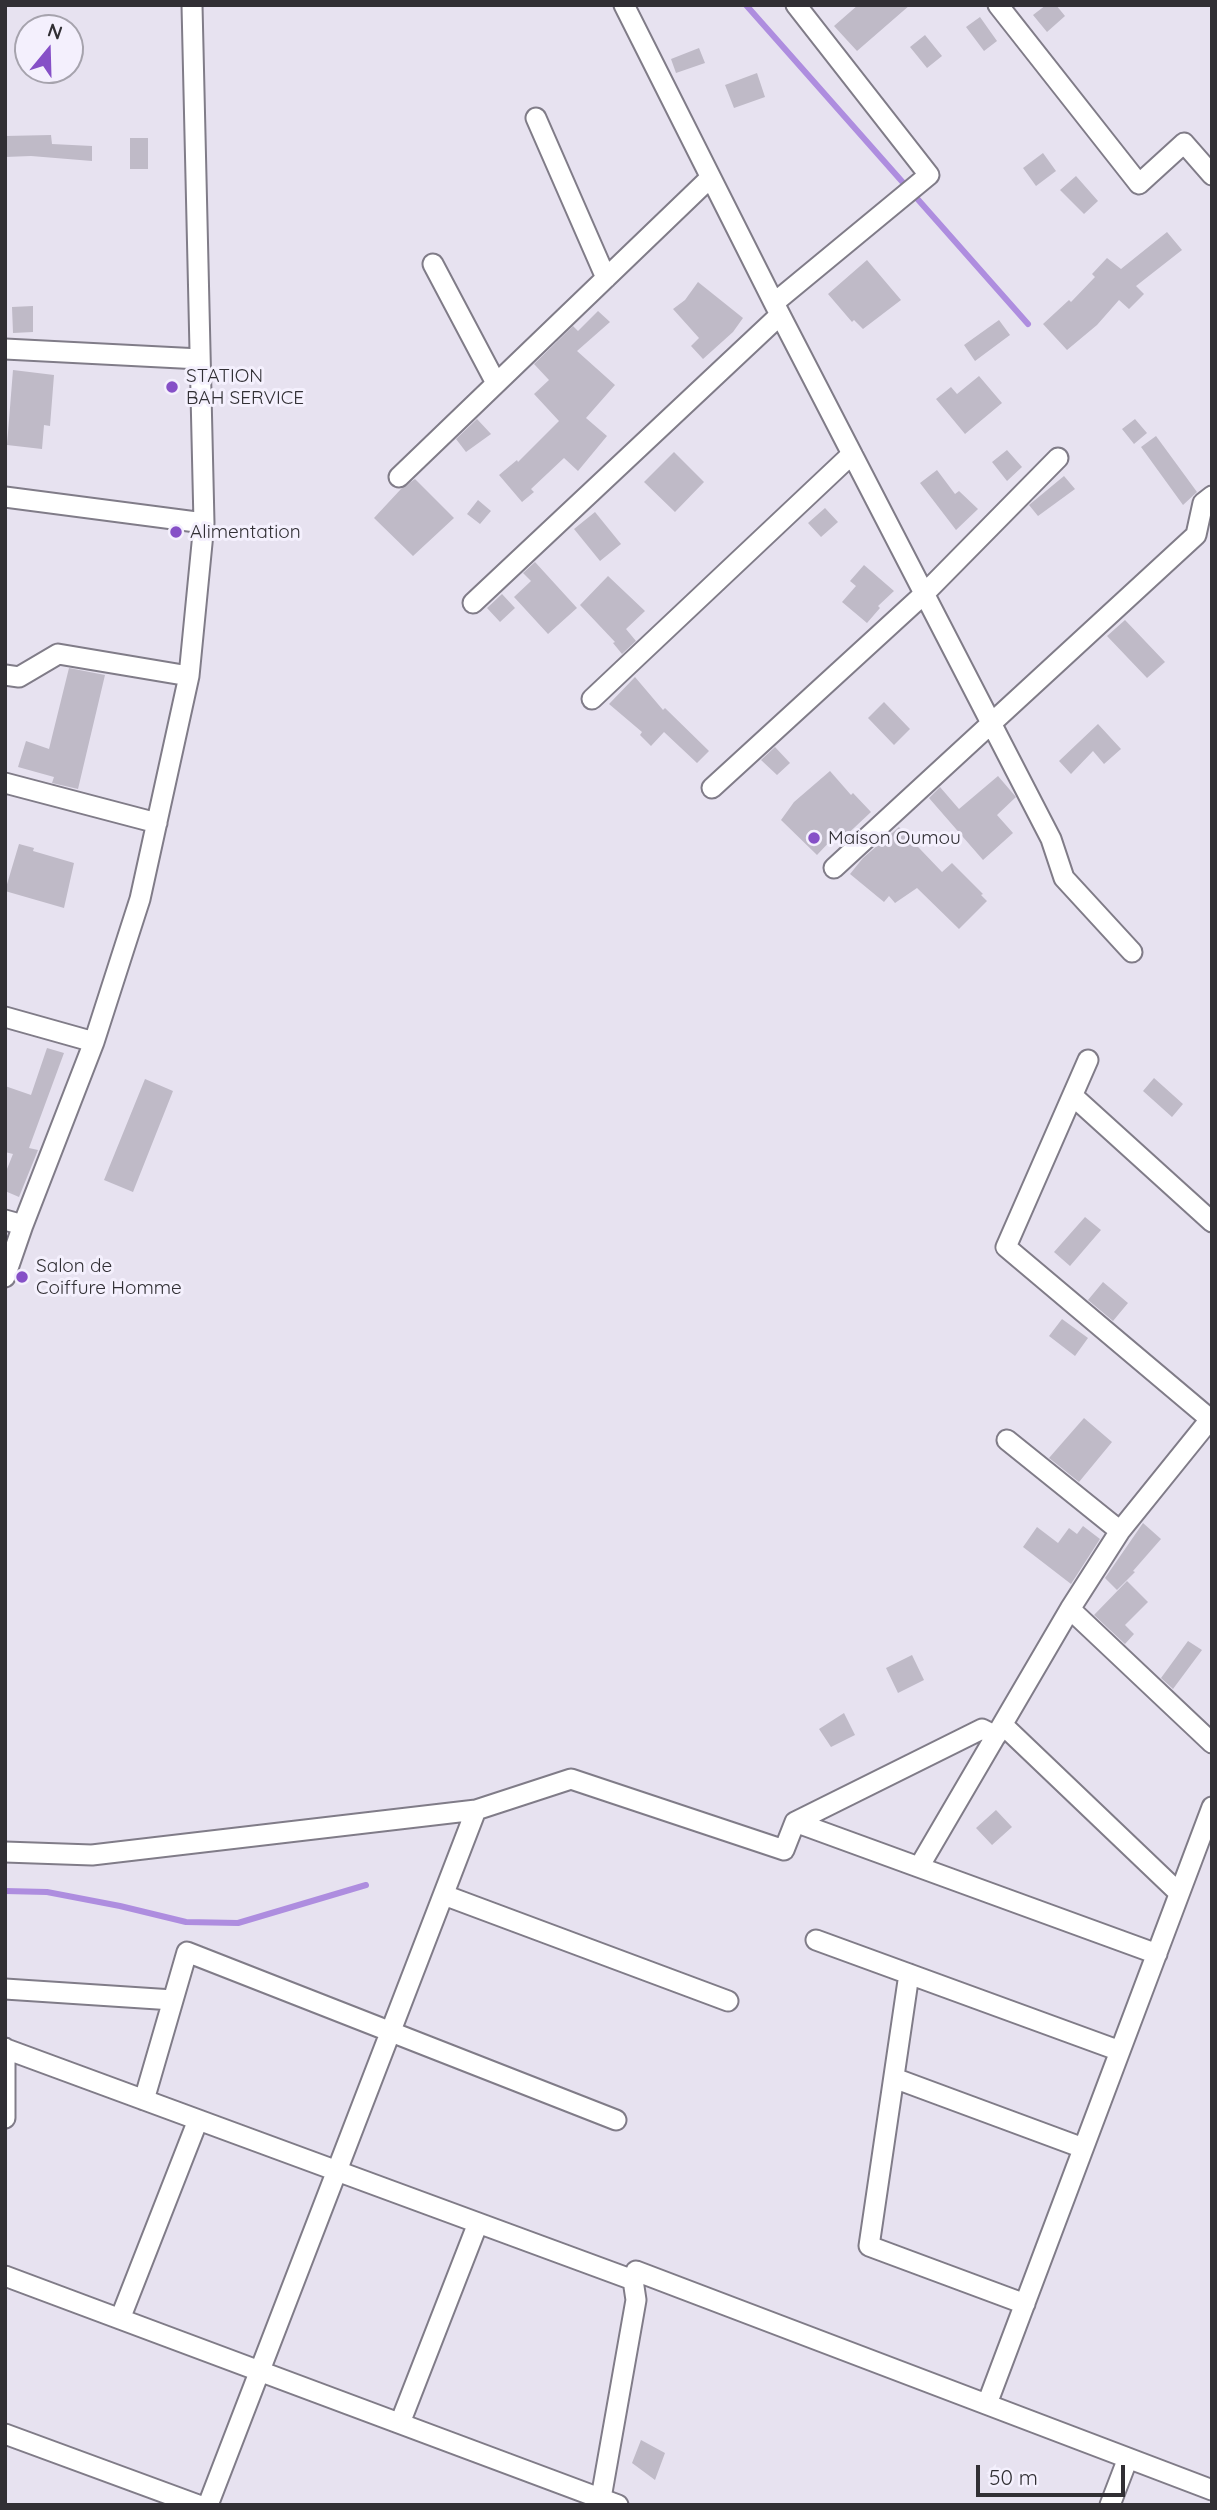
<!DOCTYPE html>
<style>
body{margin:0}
#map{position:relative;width:1217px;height:2510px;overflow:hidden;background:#e7e2f0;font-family:Quicksand,sans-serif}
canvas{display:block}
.frame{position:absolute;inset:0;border:7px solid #312f34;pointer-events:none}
.north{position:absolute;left:14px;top:14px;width:70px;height:70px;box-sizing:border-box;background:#f4f0fd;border:2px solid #a6a3ad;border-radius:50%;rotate:19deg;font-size:19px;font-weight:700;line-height:28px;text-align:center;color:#312f34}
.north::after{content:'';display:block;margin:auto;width:24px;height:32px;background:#8650c7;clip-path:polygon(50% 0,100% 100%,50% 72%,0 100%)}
.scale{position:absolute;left:976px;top:2465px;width:149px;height:32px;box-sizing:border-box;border:4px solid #312f34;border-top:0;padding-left:9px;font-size:21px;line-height:24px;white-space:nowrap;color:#312f34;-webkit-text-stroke:5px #f4f0fd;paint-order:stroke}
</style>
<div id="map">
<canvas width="1217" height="2510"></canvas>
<div class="frame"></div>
<div class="north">N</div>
<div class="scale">50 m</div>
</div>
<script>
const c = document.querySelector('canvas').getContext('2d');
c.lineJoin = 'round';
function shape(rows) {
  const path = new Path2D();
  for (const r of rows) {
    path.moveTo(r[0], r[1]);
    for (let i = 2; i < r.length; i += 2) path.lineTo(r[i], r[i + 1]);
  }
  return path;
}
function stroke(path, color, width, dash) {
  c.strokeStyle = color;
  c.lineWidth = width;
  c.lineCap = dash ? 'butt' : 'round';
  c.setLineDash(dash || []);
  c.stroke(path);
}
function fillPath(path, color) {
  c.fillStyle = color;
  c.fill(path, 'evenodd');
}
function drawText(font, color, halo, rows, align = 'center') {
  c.font = font + ' Quicksand,sans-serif';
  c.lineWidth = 6;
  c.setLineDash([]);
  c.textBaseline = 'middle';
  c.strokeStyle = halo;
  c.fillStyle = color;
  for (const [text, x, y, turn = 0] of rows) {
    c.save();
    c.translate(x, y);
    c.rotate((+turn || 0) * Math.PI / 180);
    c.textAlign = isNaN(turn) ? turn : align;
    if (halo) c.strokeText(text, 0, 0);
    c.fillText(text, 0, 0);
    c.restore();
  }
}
const stream = shape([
 [746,5,1028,324],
 [5,1891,47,1892,120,1906,186,1922,238,1923,366,1885]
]);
const building = shape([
 [858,5,910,5,857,51,834,26],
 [1046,5,1056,5,1065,16,1047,32,1033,15],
 [980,17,997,41,984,51,966,27],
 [925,35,942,56,927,68,910,47],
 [699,48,705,63,676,73,671,59],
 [757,73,765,97,734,108,725,85],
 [51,135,52,144,92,146,92,161,31,156,5,157,5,136],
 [130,138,148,138,148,169,130,169],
 [1043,153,1056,171,1036,186,1023,168],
 [1076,176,1098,201,1084,214,1060,190],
 [1167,232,1182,250,1136,286,1144,294,1129,309,1119,300,1097,325,1067,350,1043,324,1069,300,1071,302,1095,277,1092,274,1107,258,1121,269],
 [867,260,901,300,863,329,854,320,852,322,828,294],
 [698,282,743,318,733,332,703,359,691,346,699,338,673,309,685,300],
 [33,306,33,332,13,333,12,307],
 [598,311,610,322,577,351,615,385,586,418,607,436,578,471,564,458,531,489,534,492,522,502,499,475,517,460,518,462,559,421,534,394,549,380,534,364,573,326,578,331],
 [999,320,1010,335,975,361,964,345],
 [13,370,54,375,50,426,44,425,42,449,7,445],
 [979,376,1002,403,965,434,936,399,951,387,957,394],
 [477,419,491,434,466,452,456,439],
 [1135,419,1147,433,1134,444,1122,429],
 [1156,436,1197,492,1183,505,1141,447],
 [1007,450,1022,467,1007,481,992,462],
 [674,452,704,482,675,512,644,482],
 [937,470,955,494,959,491,978,509,956,530,920,483],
 [1064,476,1075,489,1038,516,1029,505],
 [415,479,454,518,413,556,374,518,401,489],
 [478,500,491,511,480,524,467,514],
 [825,508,838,522,821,537,808,523],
 [595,512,621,544,600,561,574,529],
 [535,562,577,608,548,634,514,597,531,581,523,573],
 [864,565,894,591,878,606,880,608,867,623,842,602,856,586,850,581],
 [608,576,645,611,626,629,636,641,622,654,613,643,615,642,580,605],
 [502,594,515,608,500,622,487,608],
 [1125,620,1165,662,1147,678,1107,636],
 [69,668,105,675,78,789,52,783,54,777,18,767,26,741,49,749],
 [635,677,663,710,665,708,709,751,697,763,664,732,651,746,640,735,642,732,609,704],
 [884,702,910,729,894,745,868,718],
 [1098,724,1121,749,1104,764,1093,751,1071,774,1059,761],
 [775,747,790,763,777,775,761,760],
 [830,771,851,795,853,793,871,812,839,842,834,837,817,855,781,820,794,802],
 [998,776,1016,797,997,815,1013,833,983,860,929,798,940,787,959,809],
 [899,827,942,872,952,863,983,894,981,895,987,901,959,929,917,888,895,903,889,896,884,902,850,874,863,858],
 [19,844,34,848,33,851,74,863,64,908,5,891],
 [47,1048,64,1053,29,1148,38,1150,19,1197,5,1191,5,1174,13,1154,5,1152,5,1086,31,1095],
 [1154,1078,1183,1104,1172,1117,1143,1091],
 [145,1079,173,1091,133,1192,104,1180],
 [1085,1217,1101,1230,1070,1266,1054,1252],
 [1103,1282,1128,1303,1113,1321,1088,1300],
 [1062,1319,1088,1338,1075,1356,1049,1336],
 [1084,1418,1112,1442,1079,1482,1049,1458],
 [1143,1523,1161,1539,1133,1571,1135,1572,1117,1590,1105,1578],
 [1083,1526,1100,1539,1071,1584,1023,1547,1037,1527,1058,1543,1069,1528,1077,1534],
 [1127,1581,1148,1602,1125,1625,1134,1634,1125,1644,1094,1615],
 [1188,1641,1202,1650,1173,1689,1161,1678],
 [912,1655,924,1680,898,1693,886,1668],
 [844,1713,855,1735,831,1747,819,1729],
 [996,1810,1012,1827,992,1845,976,1828],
 [641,2440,665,2453,655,2480,632,2463]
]);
const minor = shape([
 [624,5,774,303,1051,839,1064,878,1132,952],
 [998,5,1139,184,1184,143,1212,175],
 [536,118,606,278],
 [433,264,496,383],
 [774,303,929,175,796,5],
 [5,349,200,359],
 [399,477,710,178],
 [5,497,204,523],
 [473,603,780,315],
 [5,675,19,677,58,654,189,676],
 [592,699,852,454],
 [5,783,157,823],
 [712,788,924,594,1058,458],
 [834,868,1196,535,1203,503,1212,496],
 [5,1017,94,1042],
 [1088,1060,1006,1247,1210,1419],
 [1073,1096,1212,1222],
 [5,1220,23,1225],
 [5,1277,23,1225,94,1042,140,899,189,676,204,523,192,5],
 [1007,1440,1120,1531],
 [1070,1609,1212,1743],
 [1003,1725,1179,1893],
 [795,1822,1157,1954],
 [5,1852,92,1855,476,1810,571,1779,784,1850,795,1822,982,1729,996,1736],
 [919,1867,1070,1609,1120,1531,1212,1417],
 [444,1895,728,2001],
 [816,1940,1120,2051],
 [909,1974,869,2246,1025,2304],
 [5,1989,173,2000],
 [5,2048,5,2118],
 [6,2049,633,2280],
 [894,2078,1083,2148],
 [144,2100,187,1952,616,2120],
 [5,2276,618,2505],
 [120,2319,198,2120],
 [987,2404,1212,1807],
 [400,2423,478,2223],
 [5,2434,198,2505],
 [601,2498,636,2300,633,2280,636,2271,1212,2490],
 [208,2505,476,1810],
 [1110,2505,1128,2458]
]);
const markers = [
 [172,387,7,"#8650c7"],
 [176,532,7,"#8650c7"],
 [814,838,7,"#8650c7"],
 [22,1277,7,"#8650c7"]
];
const poiNames = [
 ["STATION",186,376],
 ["BAH SERVICE",186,398],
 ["Alimentation",190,532],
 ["Maison Oumou",828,838],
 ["Salon de",36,1266],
 ["Coiffure Homme",36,1288]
];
stroke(stream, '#ae8ddf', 6);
fillPath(building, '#bfbac7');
stroke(minor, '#807c88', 23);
stroke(minor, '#fff', 19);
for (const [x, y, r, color] of markers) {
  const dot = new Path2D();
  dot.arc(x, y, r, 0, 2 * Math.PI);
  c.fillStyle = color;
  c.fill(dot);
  stroke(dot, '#f4f0fd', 2.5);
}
drawText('19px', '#312f34', '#f4f0fd', poiNames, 'left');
</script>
